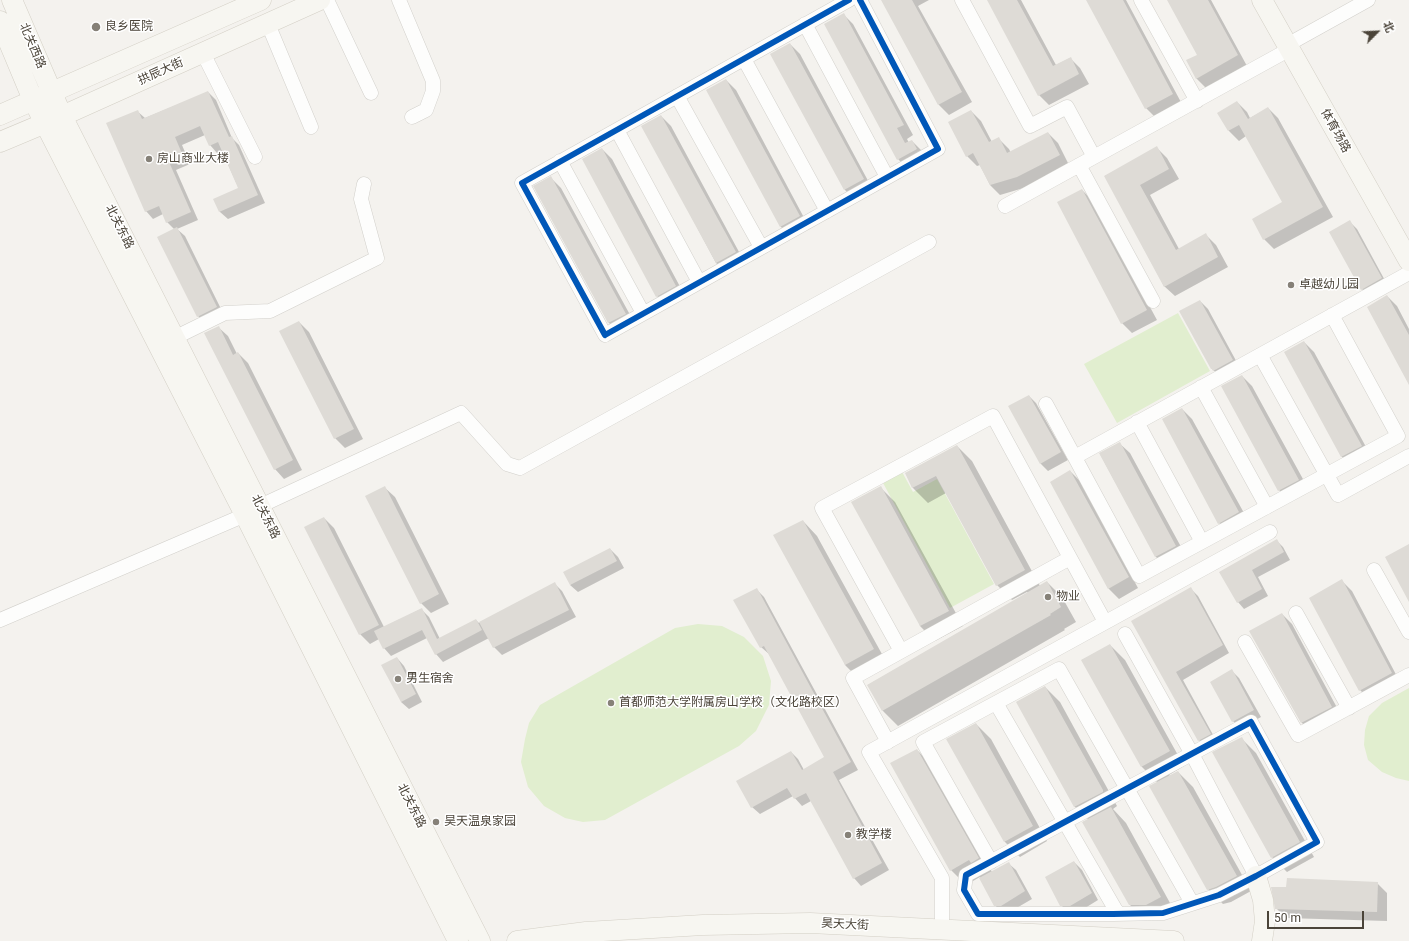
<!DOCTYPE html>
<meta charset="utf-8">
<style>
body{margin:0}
#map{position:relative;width:1409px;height:941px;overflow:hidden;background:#f4f2ee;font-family:Roboto,"Noto Sans SC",sans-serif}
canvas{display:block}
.north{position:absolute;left:1357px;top:12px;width:40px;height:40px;-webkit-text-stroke:3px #fff;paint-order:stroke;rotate:66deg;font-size:11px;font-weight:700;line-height:16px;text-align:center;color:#4b4439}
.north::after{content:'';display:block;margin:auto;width:14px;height:18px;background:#4b4439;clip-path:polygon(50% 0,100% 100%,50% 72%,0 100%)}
.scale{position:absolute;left:1267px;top:911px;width:97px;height:18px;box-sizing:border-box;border:2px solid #4b4439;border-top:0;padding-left:5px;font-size:12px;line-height:14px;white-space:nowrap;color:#4b4439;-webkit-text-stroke:3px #fff;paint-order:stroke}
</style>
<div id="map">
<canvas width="1409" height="941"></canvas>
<div class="north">北</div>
<div class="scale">50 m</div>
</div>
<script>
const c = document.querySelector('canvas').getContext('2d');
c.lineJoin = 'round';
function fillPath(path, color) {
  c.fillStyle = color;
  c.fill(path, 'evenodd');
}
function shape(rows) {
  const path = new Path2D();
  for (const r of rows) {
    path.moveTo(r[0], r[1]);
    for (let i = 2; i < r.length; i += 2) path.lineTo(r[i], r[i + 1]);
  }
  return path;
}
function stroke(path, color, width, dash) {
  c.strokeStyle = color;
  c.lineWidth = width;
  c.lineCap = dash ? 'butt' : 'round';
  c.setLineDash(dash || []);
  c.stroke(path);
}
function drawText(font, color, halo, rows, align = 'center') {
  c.font = font + ' Roboto,"Noto Sans SC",sans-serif';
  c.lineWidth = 3;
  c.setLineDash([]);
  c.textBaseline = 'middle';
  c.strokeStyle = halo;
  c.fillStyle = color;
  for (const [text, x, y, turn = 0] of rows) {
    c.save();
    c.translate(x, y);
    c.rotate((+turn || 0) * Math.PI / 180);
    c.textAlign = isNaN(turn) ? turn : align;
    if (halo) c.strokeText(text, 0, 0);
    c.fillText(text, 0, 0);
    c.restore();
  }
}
const green = shape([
 [1178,313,1210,371,1117,423,1084,364],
 [901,470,913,492,937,479,994,584,950,608,882,481],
 [698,624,722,626,744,637,763,656,771,681,769,705,756,731,739,746,605,820,583,822,565,818,544,806,528,787,521,762,525,739,529,723,540,705,675,628],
 [1409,688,1409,781,1396,778,1382,772,1368,760,1364,745,1365,730,1369,716,1382,703]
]);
const shadow = shape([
 [882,0,929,0,918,6,972,102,949,115,939,105],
 [988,0,1021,0,1056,65,1070,58,1080,68,1089,84,1049,105,1039,95],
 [1087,0,1126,0,1182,104,1156,118,1146,108],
 [1168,0,1211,0,1247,66,1206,88,1196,78,1198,55],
 [843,14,853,24,913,135,907,139,909,143,912,141,922,151,908,169,898,159],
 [790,44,800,54,873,190,855,200,845,190],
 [726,80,736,90,809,227,791,237,781,227,707,90],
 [208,92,216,100,232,138,239,145,265,203,228,219,220,212,215,199,239,189,222,151,217,153,210,145,205,135,182,145,190,164,176,170,198,220,177,229,185,236,224,315,206,324,198,316,158,238,175,230,167,222,163,214,153,219,146,211,137,111,145,118],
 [1237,102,1247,112,1250,118,1268,108,1278,118,1333,217,1274,249,1264,239,1284,203,1246,136,1239,141,1229,131,1218,113],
 [971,111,981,121,992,142,999,139,1009,149,1011,153,1048,133,1058,143,1069,165,1027,187,1000,195,990,185,980,165,977,166,967,156],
 [661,116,671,126,745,263,727,273,716,263,643,126],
 [1157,148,1167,158,1179,179,1150,195,1179,249,1206,235,1216,245,1228,267,1175,296,1164,286,1105,176],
 [602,149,612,159,685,296,667,306,657,296],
 [551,178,561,188,635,324,619,333,609,323,535,187],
 [1082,190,1092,200,1157,320,1132,333,1122,323],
 [1350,222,1357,229,1388,286,1369,297,1362,289],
 [1387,296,1397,306,1409,329,1409,383],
 [1200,301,1208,309,1240,368,1220,376,1212,369],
 [299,322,309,332,363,439,345,448,335,438],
 [218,327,228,336,237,354,238,353,248,363,302,470,284,479,275,469],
 [1304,342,1314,352,1371,456,1352,467,1342,457],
 [1242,376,1252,386,1309,490,1289,500,1279,490,1223,386],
 [1029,396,1036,403,1068,460,1048,471,1041,464,1010,406],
 [1182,409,1192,419,1249,522,1229,533,1219,523],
 [1119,443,1130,453,1186,556,1166,567,1156,557,1100,454],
 [957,446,972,461,1040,586,1047,582,1062,597,1076,622,1064,629,1065,630,898,726,883,711,868,685,1028,593,1027,592,1012,600,997,585,946,493,928,503,913,488,906,474],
 [1070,471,1080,481,1138,588,1119,599,1109,589,1051,482],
 [384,487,395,497,449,604,431,613,421,603],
 [880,487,895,502,963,626,935,641,920,626],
 [324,518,334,528,384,627,421,609,429,617,440,639,476,620,479,623,555,584,562,591,576,617,502,655,494,647,489,638,443,662,436,654,427,638,391,656,384,648,379,639,370,644,360,634],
 [803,521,817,536,888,665,860,680,845,665],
 [1277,541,1283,547,1290,560,1258,577,1268,596,1244,609,1238,602,1221,572],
 [610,549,618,557,624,568,578,592,570,585],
 [1342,581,1352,591,1401,684,1370,700,1360,690],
 [756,589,764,597,858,770,839,780,889,870,861,886,854,878,811,801,802,806,793,796,760,814,752,807,791,752,798,759,804,770,826,758,769,654,761,647],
 [1191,589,1198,596,1229,653,1183,680,1217,742,1206,748,1199,740,1133,622],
 [1282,614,1292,624,1342,717,1312,733,1302,723,1251,632],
 [1110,645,1125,660,1184,766,1169,775,1170,776,1178,772,1193,787,1251,891,1231,902,1223,904,1208,889,1158,783,1142,767,1082,660],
 [397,658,404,666,422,702,409,709,401,702],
 [1232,671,1239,678,1261,717,1240,729,1233,721],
 [1045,687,1060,702,1117,806,1113,809,1126,823,1175,912,1145,920,1130,905,1089,820,1075,807,1017,702],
 [976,724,991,739,1047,841,1020,857,1005,842,948,739],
 [1241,738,1256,753,1314,857,1287,872,1272,857],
 [917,750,932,765,992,872,1008,863,1016,870,1032,899,1008,913,1002,913,995,905,980,877,966,885,951,870],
 [1074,862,1082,870,1098,900,1077,913,1069,913,1061,905],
 [1377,883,1387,893,1387,921,1286,918,1276,908]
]);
const building = shape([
 [881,0,912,0,962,92,938,105],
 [987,0,1017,0,1053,66,1071,57,1079,74,1038,96],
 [1086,0,1123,0,1173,94,1145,109],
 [1167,0,1208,0,1238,55,1196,79,1186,60,1197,55],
 [844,13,904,125,897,128,905,143,912,140,917,149,897,160,824,24],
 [790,43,864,179,844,190,770,54],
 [726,79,800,216,780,227,706,90],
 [208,91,229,137,232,136,258,195,219,212,213,199,238,188,218,142,209,146,200,126,175,137,183,156,169,162,191,212,166,223,159,206,145,212,106,123,138,110,142,119],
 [1237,101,1248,119,1268,107,1323,207,1263,240,1252,219,1282,202,1239,125,1228,131,1217,113],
 [971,110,989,142,999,137,1007,153,1048,132,1060,155,1017,177,990,185,973,153,966,157,948,122],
 [661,115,736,252,716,263,641,126],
 [1157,146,1169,169,1140,185,1176,250,1206,233,1218,257,1164,287,1104,176],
 [602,148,676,286,656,297,582,159],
 [551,176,626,314,608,323,533,186],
 [1082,189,1147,310,1121,324,1057,202],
 [1350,220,1382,278,1361,290,1329,232],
 [177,227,217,307,197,317,157,237],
 [1387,295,1409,335,1409,385,1367,307],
 [1200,300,1233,360,1213,371,1212,369,1211,369,1179,311],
 [299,321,354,429,334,439,279,331],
 [219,326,233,355,238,352,293,460,274,470,204,333],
 [1304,341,1362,446,1341,457,1284,352],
 [1242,375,1299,480,1278,491,1221,386],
 [1029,395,1061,452,1040,464,1008,406],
 [1182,408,1239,512,1218,524,1162,419],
 [1120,442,1176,546,1155,557,1099,453],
 [957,445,1025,570,996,586,936,476,912,488,905,473],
 [1070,470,1129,577,1108,589,1050,482],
 [385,486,439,594,420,604,365,496],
 [881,486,949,611,920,626,851,502],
 [324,517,379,625,359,635,304,527],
 [803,520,874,649,845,665,773,535],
 [1277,539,1284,552,1252,570,1262,589,1237,603,1219,572],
 [1409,544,1409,602,1385,557],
 [610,548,617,561,570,585,563,572],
 [1342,579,1392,673,1359,691,1309,598],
 [1047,581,1061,607,1050,614,1051,615,882,711,867,685],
 [555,582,569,610,493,648,479,622],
 [1191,587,1223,645,1176,672,1211,734,1198,741,1131,621],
 [757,588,851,762,833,772,882,863,853,879,806,793,794,799,787,788,751,808,736,781,791,751,802,770,824,757,764,646,760,648,733,600],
 [422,608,437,639,476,619,482,630,435,655,422,630,383,649,374,631],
 [1282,613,1332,707,1301,723,1249,631],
 [1110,644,1170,751,1141,767,1081,660],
 [397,657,416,694,401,702,381,665],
 [1232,669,1254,710,1232,722,1210,682],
 [1045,686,1103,790,1103,792,1074,807,1016,702],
 [976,723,1033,826,1004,842,946,739],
 [1242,737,1300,842,1271,858,1212,752],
 [917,749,979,858,971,863,969,860,950,871,890,763],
 [1178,771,1237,876,1216,887,1207,890,1149,786],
 [1111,807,1161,897,1146,905,1129,905,1082,822],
 [1074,861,1092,893,1070,906,1060,906,1045,877],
 [1009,862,1025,891,1001,906,994,906,979,878],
 [1287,878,1378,882,1377,912,1275,909,1271,887,1286,887]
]);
const street = shape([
 [327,0,371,93],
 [399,0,433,81,433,91,426,110,412,117],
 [849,0,522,183,605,335,938,149,860,0],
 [962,0,1030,126,1067,107,1094,157],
 [1141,0,1197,101],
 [268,24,311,127],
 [805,24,887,177],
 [1287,45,1368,0],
 [203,53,255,157],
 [744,59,827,211],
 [677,96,761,247],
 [617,130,699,282],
 [560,161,643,313],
 [1079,165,1153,301],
 [1005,206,1290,49],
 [174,338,225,313,270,311,377,258,361,199,364,184],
 [1260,355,1338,495,1409,456],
 [1201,387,1267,507],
 [1046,404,1139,576,1398,436,1332,315],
 [1137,422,1202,542],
 [1075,457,1409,273],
 [260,506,461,413,507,464,520,468,929,242],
 [1374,570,1409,632],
 [1296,613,1349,708],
 [0,620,245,515],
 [1125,634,1192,754,1256,876],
 [1245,642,1298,735,1409,675],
 [901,651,822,508,993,416,1105,622],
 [996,703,1118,914],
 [1251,722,1317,842,1256,876,1219,895,1163,913,1113,914,978,914,964,890,966,875,1251,722],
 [888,742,853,678,1070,558],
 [991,862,923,742,1059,669,1192,903],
 [942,929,942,878,869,752,1270,532]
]);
const secondary = shape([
 [12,0,62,116,480,941],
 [1262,0,1409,261],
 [0,21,33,100,245,515,458,941],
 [0,115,261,0],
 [0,142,62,116,320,0],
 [1256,876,1263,900,1265,921,1262,941],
 [517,941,586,932,703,925,810,923,1174,941]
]);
const cycleway = shape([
 [849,0,522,183,605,335,938,149,860,0],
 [1251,722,1317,842,1256,876,1219,895,1163,913,1113,914,978,914,964,890,966,875,1251,722]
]);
const markers = [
 [96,27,5,"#868178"],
 [149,159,4,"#868178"],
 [1291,285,4,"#868178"],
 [1048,597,4,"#868178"],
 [398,679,4,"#868178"],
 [611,703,4,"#868178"],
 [436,822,4,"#868178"],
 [848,835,4,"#868178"]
];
const poiNames = [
 ["良乡医院",105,27],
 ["房山商业大楼",157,159],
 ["卓越幼儿园",1299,285],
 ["物业",1056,597],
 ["男生宿舍",406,679],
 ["首都师范大学附属房山学校（文化路校区）",619,703],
 ["昊天温泉家园",444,822],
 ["教学楼",856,835]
];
const streetNames = [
 ["北关西路",32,46,67],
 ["拱辰大街",161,72,-24],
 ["体育场路",1335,131,61],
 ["北关东路",119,227,63],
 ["北关东路",265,517,63],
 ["北关东路",411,806,63],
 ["昊天大街",845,925,3]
];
fillPath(green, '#e1eecf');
fillPath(shadow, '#0003');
fillPath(building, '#dedbd6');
stroke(street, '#d2d0cb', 15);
stroke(secondary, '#d3cfc5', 21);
stroke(street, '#fdfdfc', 14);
stroke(secondary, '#f7f6f1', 20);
stroke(cycleway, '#0057b8', 6);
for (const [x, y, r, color] of markers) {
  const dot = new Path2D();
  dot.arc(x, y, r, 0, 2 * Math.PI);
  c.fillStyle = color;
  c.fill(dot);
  stroke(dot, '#fff', 1.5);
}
drawText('12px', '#4b4439', '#fff', poiNames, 'left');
drawText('12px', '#4b4439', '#fff', streetNames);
</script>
